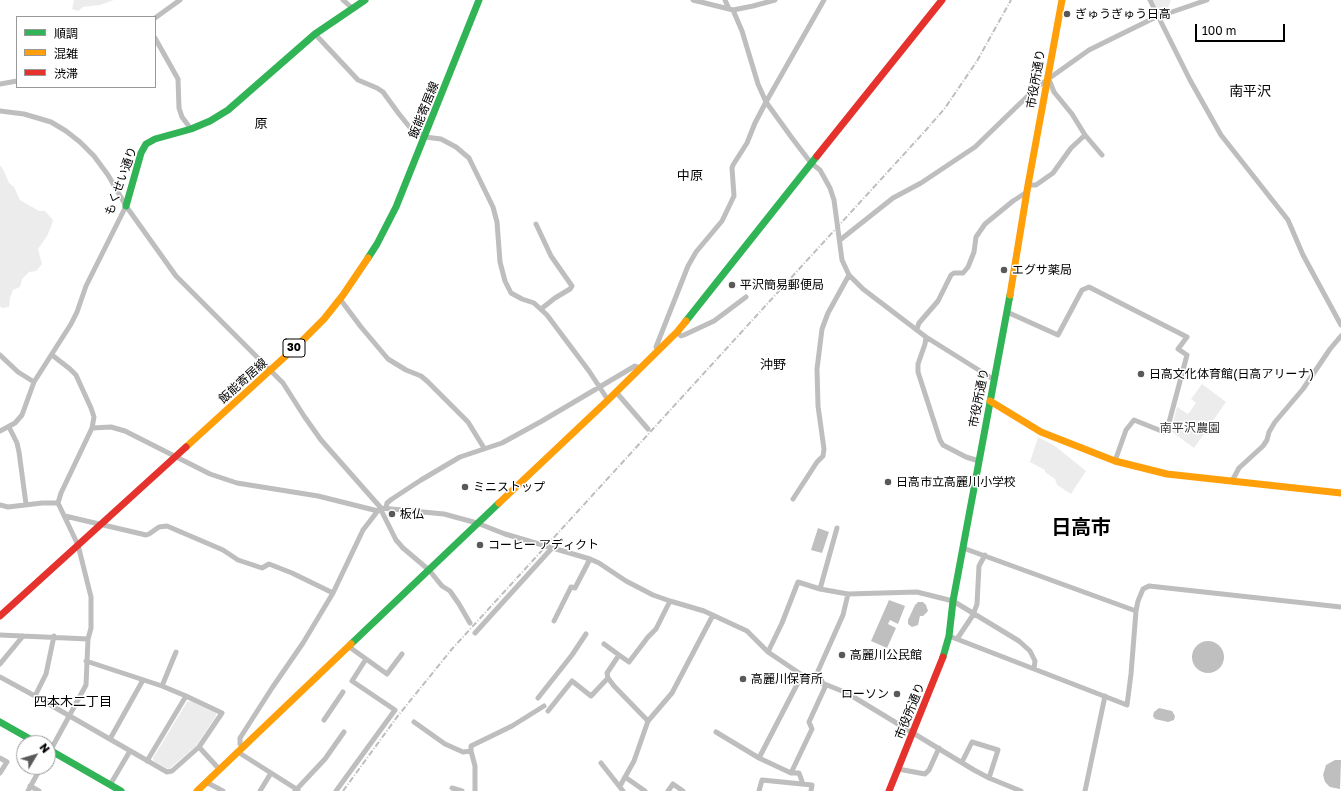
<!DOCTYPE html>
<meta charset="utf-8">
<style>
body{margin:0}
#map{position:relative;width:1341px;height:791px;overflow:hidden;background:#fff;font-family:"Golos Text","Noto Sans JP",sans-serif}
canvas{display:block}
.legend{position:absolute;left:16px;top:16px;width:140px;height:72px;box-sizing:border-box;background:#fff;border:1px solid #999;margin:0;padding:5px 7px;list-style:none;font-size:12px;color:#000}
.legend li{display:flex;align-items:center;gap:8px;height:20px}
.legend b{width:20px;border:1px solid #999}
.north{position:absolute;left:16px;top:735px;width:40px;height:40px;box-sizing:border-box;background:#fff;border:1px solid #999;border-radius:50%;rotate:52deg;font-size:11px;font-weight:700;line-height:16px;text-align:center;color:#000}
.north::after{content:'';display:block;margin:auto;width:14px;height:18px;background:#595959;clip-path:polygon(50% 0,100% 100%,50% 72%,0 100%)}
.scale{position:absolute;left:1195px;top:24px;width:90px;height:18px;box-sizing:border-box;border:2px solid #000;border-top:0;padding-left:5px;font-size:12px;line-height:14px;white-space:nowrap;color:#000;-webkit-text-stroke:3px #fff;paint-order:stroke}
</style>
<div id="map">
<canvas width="1341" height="791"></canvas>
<ul class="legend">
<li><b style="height:5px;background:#30b455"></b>順調</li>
<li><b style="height:5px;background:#ff9f0a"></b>混雑</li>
<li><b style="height:5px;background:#e5322d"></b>渋滞</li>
</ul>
<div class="north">N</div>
<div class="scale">100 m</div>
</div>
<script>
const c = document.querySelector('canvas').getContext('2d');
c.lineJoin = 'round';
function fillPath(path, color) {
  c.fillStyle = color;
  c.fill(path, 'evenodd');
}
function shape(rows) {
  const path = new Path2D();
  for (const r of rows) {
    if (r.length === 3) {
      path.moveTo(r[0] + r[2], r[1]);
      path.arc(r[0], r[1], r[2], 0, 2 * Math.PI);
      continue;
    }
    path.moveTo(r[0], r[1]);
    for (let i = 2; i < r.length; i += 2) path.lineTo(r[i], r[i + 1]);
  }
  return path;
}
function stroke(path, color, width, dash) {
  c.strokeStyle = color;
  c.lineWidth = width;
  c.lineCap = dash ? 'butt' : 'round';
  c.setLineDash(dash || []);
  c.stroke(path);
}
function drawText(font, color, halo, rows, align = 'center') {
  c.font = font + ' "Golos Text","Noto Sans JP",sans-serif';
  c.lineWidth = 3;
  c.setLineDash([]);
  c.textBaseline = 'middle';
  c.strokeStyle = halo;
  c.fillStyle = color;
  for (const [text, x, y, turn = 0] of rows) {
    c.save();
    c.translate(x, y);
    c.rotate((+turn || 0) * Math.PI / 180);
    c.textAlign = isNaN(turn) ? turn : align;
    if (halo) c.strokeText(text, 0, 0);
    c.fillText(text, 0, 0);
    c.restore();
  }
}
const green = shape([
 [74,0,114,0,100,5,83,7,78,11,72,9],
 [1153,0,1171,0,1167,11,1161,14],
 [0,165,4,171,9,183,14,187,20,200,39,211,45,211,53,220,51,227,47,236,38,249,42,264,36,271,29,272,22,279,20,287,13,290,10,298,9,307,2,308,0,306],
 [1202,384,1226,402,1194,448,1171,431,1177,407,1188,414,1196,403,1191,399],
 [1038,437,1055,446,1086,471,1071,494,1057,485,1055,479,1045,472,1045,470,1030,462],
 [191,701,216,713,216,716,196,746,169,769,166,768,154,761,153,758,187,702]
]);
const water = shape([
 [818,528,829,532,822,553,811,550],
 [889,600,905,606,898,624,890,620,888,624,896,628,887,648,871,641],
 [918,602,923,602,926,605,928,611,923,616,920,616,918,625,912,627,908,624,908,620,915,605],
 [1208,657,16],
 [1159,708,1172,711,1175,716,1174,720,1168,722,1155,719,1153,716,1154,712],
 [1335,760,1341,760,1340,789,1330,787,1325,782,1323,775,1326,765]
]);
const street = shape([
 [343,0,352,8],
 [693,0,733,10,753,6,775,0],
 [725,0,729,9],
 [1150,0,1190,80,1221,135,1288,220,1303,255,1341,325],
 [733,10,742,31,758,84,766,102,792,138,811,163,820,170,830,188,834,200,842,260,849,275,863,289,926,337,993,379],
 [155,18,180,0],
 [1160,18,1169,13,1207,0],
 [315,34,358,80,377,88,383,92,399,114,412,130,425,137,441,139,456,147,469,158,493,207,497,222,500,262,505,281,511,293,522,299,534,303,547,315,589,371,608,400],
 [155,38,178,79,179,108,182,117,191,129],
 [1048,80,1050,82,1054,92,1072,114,1085,135,1102,155],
 [0,84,17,81],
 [0,111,24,114,51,122,66,131,80,142,94,156,108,175,126,206,176,276,283,383,304,416,321,440,381,508,382,512,396,540,403,548,429,570,442,586,450,591,459,604,470,623],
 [1028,185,1036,185,1053,173,1071,148,1085,135],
 [536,224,551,256,572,286,570,289,555,298,541,309],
 [840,240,893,198,921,183,975,147,1037,87,1089,50,1158,16],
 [340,299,361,327,388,359,406,370,421,376,427,381,468,422,484,448],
 [1007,312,1058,335,1082,290,1089,287,1187,337,1178,349,1187,355,1167,430,1164,432,1134,420,1126,430,1115,461],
 [917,329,919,323,938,301,951,275,954,273,963,273,968,267,974,252,976,237,985,224,1013,201,1027,192],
 [677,332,681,336,684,335,714,321,746,297],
 [926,337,925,344,918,364,918,372,940,440,943,445,966,457,979,461],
 [658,351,656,347,688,266,696,252,722,221,734,196,732,168,733,165,747,143,755,123,766,102,824,0],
 [0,355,18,372,34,382],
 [616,392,648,429],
 [9,427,17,443,19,452,26,504],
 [92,428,111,427,125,431,210,474,237,483,318,496,378,511],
 [0,431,15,423,22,415,34,382,71,324,77,312,86,286,126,206],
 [1232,481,1239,468,1263,446,1267,440,1269,432,1275,422,1303,389,1330,349,1341,336],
 [793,499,817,462,823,456,824,449,818,406,817,369,822,329,828,313,849,275],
 [0,505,8,507,42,503,58,503],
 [381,508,444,514,477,523,505,534,590,559,599,563,626,581,653,595,670,601,704,611,747,631,768,652,802,675,847,693,974,770,989,778,1021,791],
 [386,508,387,503,392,499,421,480,460,457,502,443,542,421,635,366,640,368],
 [65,516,146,535,149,534,159,527,167,526,223,550,238,560,262,568,269,564,292,573,333,593],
 [963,548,1136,611],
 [820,589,837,528],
 [554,621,571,587,575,588,590,559],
 [475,633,552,548],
 [0,635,88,639],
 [949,636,1127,705,1131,674,1136,611,1138,601,1143,589,1149,586,1341,607],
 [957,639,973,615,977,604,979,566,985,555],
 [604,644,619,655],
 [348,646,387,674,402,654],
 [768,652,782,623,798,582,820,589,848,594,917,592,953,601,1019,641,1030,651,1035,661,1034,669],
 [86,661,162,686,186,696,222,713,199,747],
 [0,664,23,636],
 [0,677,35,696,46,674,54,636],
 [823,684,818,671,843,615,848,594],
 [162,686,176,652],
 [35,696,167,772,172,771,199,747,220,770],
 [538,698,572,655,586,634],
 [548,711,572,681,591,696,608,678],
 [324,720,343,692],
 [648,721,614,686,608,678,607,673,619,655,629,662,648,637,656,629,670,601],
 [414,722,445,744,463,752,471,751],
 [716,732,759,758,791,773,799,773,803,784],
 [110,739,143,680],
 [243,747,240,744,240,738,272,688,303,643,333,593,363,530,380,508],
 [238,752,298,790],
 [48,755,86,685,88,639,91,628,91,597,78,545,58,503,61,493,92,428,94,417,91,408,76,375,70,369,52,355],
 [0,758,7,762,0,773],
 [759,758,802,675],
 [147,761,186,696],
 [962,762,972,742,998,750,989,778],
 [601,763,623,791],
 [898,769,925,774,929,770,939,748],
 [791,773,812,729,809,722,826,685],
 [625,777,645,791],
 [206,782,223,791],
 [110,785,130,751],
 [30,786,39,791],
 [620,786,634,761,648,721,672,693,713,615],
 [452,788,462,791],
 [28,791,41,767],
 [260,791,271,773],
 [295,791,325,759,344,732],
 [336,791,395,710,352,681,366,659],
 [475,791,475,766,471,751,471,746,512,726,544,706],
 [668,791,673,784,683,791],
 [759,791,762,780,812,785,811,791],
 [1085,791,1105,696]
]);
const fast = shape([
 [126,206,141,153,146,144,155,139,191,129,210,121,228,110,315,34,365,0],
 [368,258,377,244,396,207,479,0],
 [686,321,817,156],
 [351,644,499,503],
 [943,657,949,636,953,601,1010,295],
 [0,722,37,743],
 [48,749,121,791]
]);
const slow = shape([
 [1010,295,1028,185,1062,0],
 [990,401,1041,432,1115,461,1167,474,1341,493],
 [186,447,300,343,324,319,343,295,368,258],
 [499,503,608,400,677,332,686,321],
 [197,791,351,644]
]);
const jam = shape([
 [817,156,942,0],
 [0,616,186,447],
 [889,791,943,657]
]);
const rail = shape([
 [343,791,397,717,452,649,926,130,945,108,977,61,1011,0]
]);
const markers = [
 [1067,14,4,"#595959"],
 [1004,270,4,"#595959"],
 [732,285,4,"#595959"],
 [1141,374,4,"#595959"],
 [888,482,4,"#595959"],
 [465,487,4,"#595959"],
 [392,514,4,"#595959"],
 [480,545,4,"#595959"],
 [842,655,4,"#595959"],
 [743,679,4,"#595959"],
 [897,694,4,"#595959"]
];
const shields = [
 [294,348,22]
];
const shieldNames = [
 ["30",294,348]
];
const poiNames = [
 ["ぎゅうぎゅう日高",1075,14],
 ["エグサ薬局",1012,270],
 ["平沢簡易郵便局",740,285],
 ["日高文化体育館(日高アリーナ)",1149,374],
 ["日高市立高麗川小学校",896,482],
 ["ミニストップ",473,487],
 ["板仏",400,514],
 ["コーヒー アディクト",488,545],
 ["高麗川公民館",850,655],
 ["高麗川保育所",751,679],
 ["ローソン",889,694,"right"]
];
const streetNames = [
 ["市役所通り",1036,79,-80],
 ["飯能寄居線",424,110,-68],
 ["もくせい通り",121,181,-70],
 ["飯能寄居線",243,381,-42],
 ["市役所通り",979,398,-79],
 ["市役所通り",910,711,-68]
];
const parkNames = [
 ["南平沢農園",1190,428]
];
const neighbourhoodNames = [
 ["原",261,124],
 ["中原",690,176],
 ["沖野",773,365],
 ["四本木二丁目",73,702]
];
const quarterNames = [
 ["南平沢",1250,92]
];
const townNames = [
 ["日高市",1081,528]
];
fillPath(green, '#ececec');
fillPath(water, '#bfbfbf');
stroke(street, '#bebebe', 5);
stroke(fast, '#30b455', 7);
stroke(slow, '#ff9f0a', 7);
stroke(jam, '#e5322d', 7);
stroke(rail, '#bebebe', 2, [6, 2, 1, 2]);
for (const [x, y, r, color] of markers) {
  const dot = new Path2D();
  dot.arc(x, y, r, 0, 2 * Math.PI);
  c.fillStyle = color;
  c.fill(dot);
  stroke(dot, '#fff', 1.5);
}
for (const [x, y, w] of shields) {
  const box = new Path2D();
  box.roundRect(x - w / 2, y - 9, w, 18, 3);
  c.fillStyle = '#fff';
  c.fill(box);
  stroke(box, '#000', 1);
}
drawText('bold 11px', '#000', null, shieldNames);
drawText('12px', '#000', '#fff', poiNames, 'left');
drawText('12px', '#000', '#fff', streetNames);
drawText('12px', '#333', '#fff', parkNames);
drawText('13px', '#000', '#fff', neighbourhoodNames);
drawText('14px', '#000', '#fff', quarterNames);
drawText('bold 20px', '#000', '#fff', townNames);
</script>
